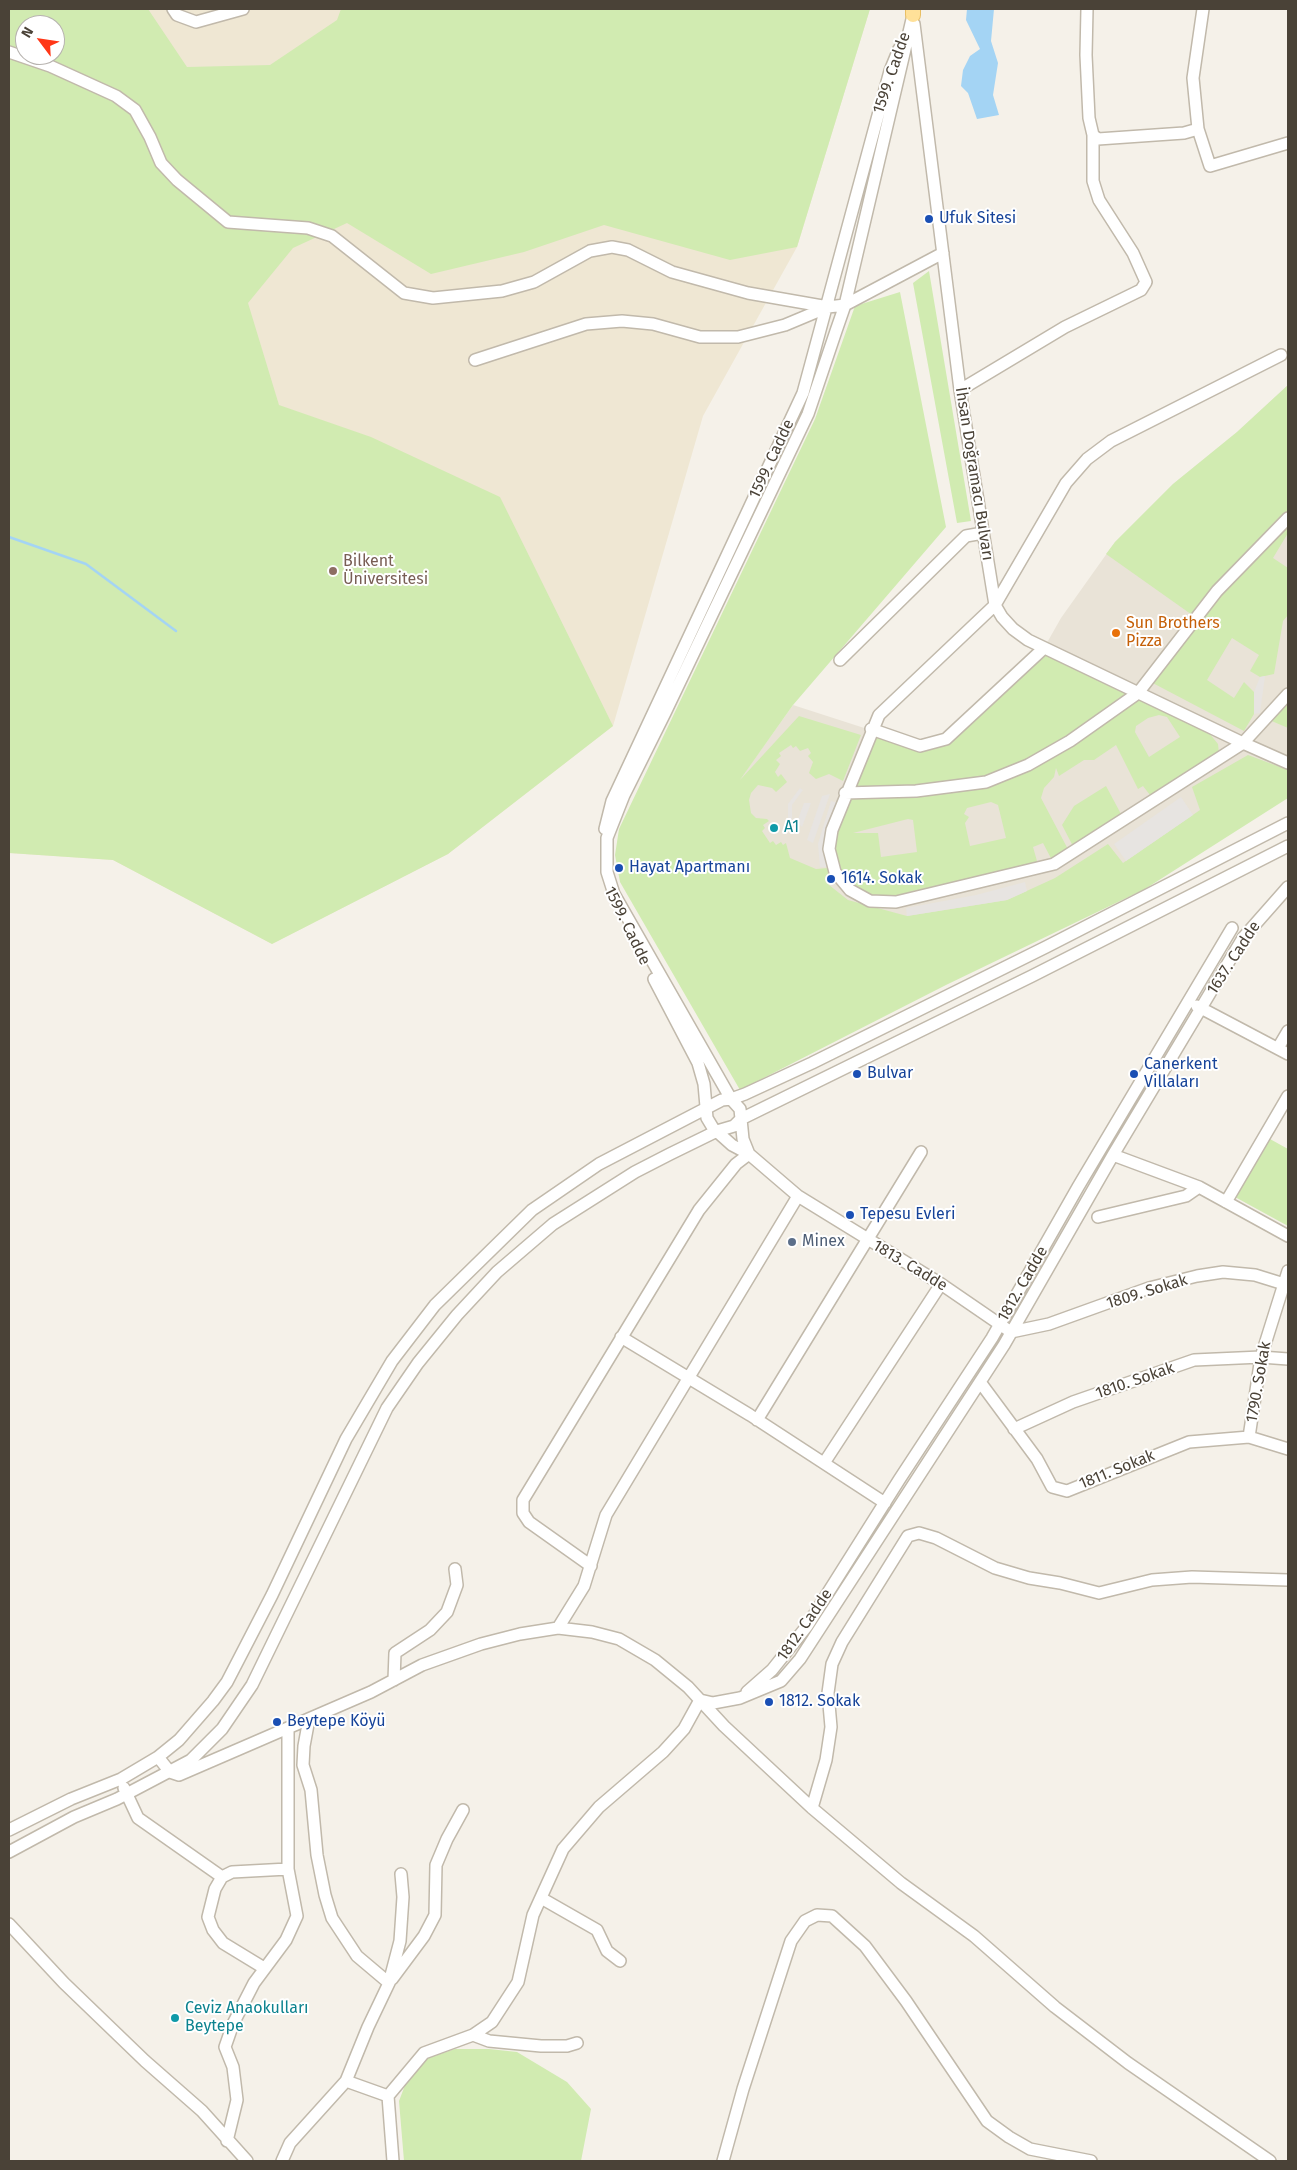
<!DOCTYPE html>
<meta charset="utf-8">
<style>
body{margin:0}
#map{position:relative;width:1297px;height:2170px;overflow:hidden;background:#f5f1e9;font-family:"Fira Sans",sans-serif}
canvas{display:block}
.frame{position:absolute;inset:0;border:10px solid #4a4237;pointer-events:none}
.north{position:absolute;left:15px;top:15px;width:50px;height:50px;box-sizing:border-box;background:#fff;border:1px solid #b7b3af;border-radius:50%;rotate:301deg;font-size:14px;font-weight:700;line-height:20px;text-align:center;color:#4a4237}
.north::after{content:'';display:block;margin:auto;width:18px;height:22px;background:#ff3717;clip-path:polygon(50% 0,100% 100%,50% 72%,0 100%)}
</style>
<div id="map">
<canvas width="1297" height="2170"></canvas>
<div class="frame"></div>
<div class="north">N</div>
</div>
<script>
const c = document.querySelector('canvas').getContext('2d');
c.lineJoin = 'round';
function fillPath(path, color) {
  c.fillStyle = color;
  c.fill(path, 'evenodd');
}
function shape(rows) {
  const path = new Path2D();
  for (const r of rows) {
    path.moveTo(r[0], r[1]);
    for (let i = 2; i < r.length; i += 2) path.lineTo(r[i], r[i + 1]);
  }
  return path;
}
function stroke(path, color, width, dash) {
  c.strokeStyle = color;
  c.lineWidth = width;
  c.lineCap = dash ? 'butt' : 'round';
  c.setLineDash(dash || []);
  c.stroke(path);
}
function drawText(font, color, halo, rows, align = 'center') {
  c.font = font + ' "Fira Sans",sans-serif';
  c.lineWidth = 4;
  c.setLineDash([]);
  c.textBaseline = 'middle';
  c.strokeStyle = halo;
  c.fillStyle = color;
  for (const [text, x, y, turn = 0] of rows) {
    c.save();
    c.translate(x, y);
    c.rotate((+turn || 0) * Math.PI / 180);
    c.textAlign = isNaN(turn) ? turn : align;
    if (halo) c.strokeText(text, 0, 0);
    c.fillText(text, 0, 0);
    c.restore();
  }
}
const residential = shape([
 [1288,385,1288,782,1126,884,908,922,842,915,741,849,734,788,793,705,920,746,946,739,1044,648,1061,618,1115,542,1173,484,1237,432]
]);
const education = shape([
 [9,9,870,9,797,247,703,416,613,726,448,854,272,944,113,860,9,853],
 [25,25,55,25,55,55,25,55]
]);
const green = shape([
 [9,9,148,9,187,67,270,65,337,20,341,9,870,9,797,247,730,260,604,225,524,252,431,274,347,223,293,248,248,303,279,405,371,437,500,497,613,726,448,854,272,944,113,860,9,853],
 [25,25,55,25,55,55,25,55],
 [929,271,971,521,957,523,913,283],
 [900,292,946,527,793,705,740,780,799,716,861,735,843,781,829,774,816,779,809,773,813,762,808,756,811,753,808,748,800,751,796,746,793,748,791,745,779,753,781,756,776,760,780,764,775,772,778,777,781,774,787,782,776,792,772,788,758,785,751,793,749,800,751,813,756,818,767,819,769,821,763,825,765,828,762,831,770,843,773,841,776,845,781,842,783,845,786,843,790,858,816,869,828,868,829,885,848,900,907,916,1007,900,1055,878,1108,844,1123,863,1200,810,1192,787,1248,755,1288,770,1288,798,1145,889,946,985,740,1090,620,882,615,855,619,829,815,419,855,306],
 [1288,385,1288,533,1273,558,1288,568,1288,615,1283,621,1274,674,1260,677,1250,671,1259,655,1232,638,1207,680,1234,698,1244,682,1254,692,1254,714,1244,731,1147,680,1195,617,1106,554,1115,542,1173,484,1237,432],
 [1045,654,1209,733,1218,744,1219,753,1173,786,1168,784,1150,795,1143,786,1138,789,1116,745,1094,760,1084,760,1059,776,1056,768,1054,777,1044,788,1041,798,1071,855,1054,864,1043,843,1033,847,1039,868,988,874,909,892,910,899,870,901,835,872,833,827,871,729,920,746,946,739],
 [1159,715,1167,717,1180,737,1149,757,1135,732,1136,726,1148,718],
 [991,802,998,805,1006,838,970,846,965,823,969,817,964,814,967,808],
 [908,819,913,820,917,852,881,857,878,833,853,833],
 [1288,695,1288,728,1267,719],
 [1106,786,1121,814,1096,831,1076,852,1062,825,1074,806],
 [1270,1139,1288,1149,1288,1226,1235,1197],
 [455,2049,489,2049,517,2052,567,2082,591,2109,581,2161,404,2161,399,2101,407,2080,428,2058]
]);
const parking = shape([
 [1265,676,1260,713,1254,714,1254,692,1260,677],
 [800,788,803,790,792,805,792,822,788,823,788,804],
 [830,794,813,843,807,840,822,796],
 [1181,797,1193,815,1126,861,1114,844],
 [831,801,838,803,825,845,827,867,820,867,818,844],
 [804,803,811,803,802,827,797,822],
 [1025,882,1027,891,1007,900,907,916,906,908,976,895]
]);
const water = shape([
 [967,9,994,9,991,41,998,63,993,95,999,115,977,119,968,93,961,86,963,70,970,56,980,49,966,20]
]);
const stream = shape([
 [9,537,86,564,176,631]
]);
const minor = shape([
 [173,9,177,15,196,22,243,9],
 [1087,9,1086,55,1089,118,1093,135,1098,139,1184,133,1198,129,1193,78,1203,9],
 [913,15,845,305,836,331,808,414,665,713,624,795,607,838,607,872,614,894,731,1099,745,1094,812,1063,1046,947,1288,823],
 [914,24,960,390,995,605,1002,617,1013,629,1028,640,1243,743,1288,763],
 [9,52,50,66,116,96,135,110,150,137,161,163,177,180,228,222,308,228,332,236,404,293,433,298,502,291,534,282,590,251,612,247,628,250,672,272,748,293,828,307],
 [1198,129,1210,166,1288,143],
 [1281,355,1111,441,1087,459,1066,483,995,605,879,715,832,830,829,849,835,872,850,890,870,901,896,902,1054,864,1243,743,1288,694],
 [475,360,586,324,622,321,653,324,700,337,738,337,785,325,828,307,845,305,943,253],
 [960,390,1065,327,1141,290,1146,282,1133,253,1099,200,1093,181,1093,135],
 [840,660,966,536,983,533],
 [871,729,920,746,946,739,1044,648],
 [845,793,916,791,986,782,1028,765,1070,741,1138,693,1217,591,1288,518],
 [605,829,612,801,803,393,890,71,899,49],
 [654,979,698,1063,704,1084,707,1118,713,1128,732,1145,749,1154,798,1196,941,1284,1011,1332],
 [1197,1006,1288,1054],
 [1278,1048,1288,1031],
 [1113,1155,1199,1187,1288,1236],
 [1226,1202,1288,1096],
 [1098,1217,1186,1196,1199,1187],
 [1011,1332,1049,1324,1149,1288,1197,1276,1223,1272,1255,1275,1284,1284],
 [621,1337,750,1415,885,1503],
 [980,1382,1037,1459,1052,1487,1067,1491,1189,1442,1249,1437,1288,1449],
 [757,1420,921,1152],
 [1014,1429,1073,1402,1194,1360,1261,1357,1288,1359],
 [1249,1437,1261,1357,1288,1271],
 [824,1463,941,1284],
 [591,1566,529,1522,523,1513,523,1500,699,1210,736,1164,749,1154],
 [558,1628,584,1586,606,1515,798,1196],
 [394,1680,395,1653,430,1630,447,1612,457,1585,455,1569],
 [747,1692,772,1670,807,1626,899,1480,992,1338,1078,1187,1232,928],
 [700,1700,713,1703,740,1698,781,1681,800,1659,1004,1345,1113,1155,1243,938,1288,887],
 [309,1719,304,1746,303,1765,311,1790,317,1855,325,1895,332,1918,357,1956,389,1983],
 [158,1757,170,1772,179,1775,371,1692,422,1665,481,1644,520,1634,558,1628,592,1632,619,1639,655,1660,688,1687,724,1726,812,1808,901,1883,974,1936,1055,2007,1128,2063,1270,2161],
 [124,1788,138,1818,222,1877],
 [812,1808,826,1760,831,1727,828,1693,832,1664,842,1642,908,1536,919,1533,936,1538,995,1568,1029,1578,1060,1583,1099,1593,1152,1580,1192,1577,1288,1580],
 [9,1830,71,1799,121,1779,158,1757,179,1740,213,1701,227,1682,272,1595,346,1439,392,1361,435,1305,532,1210,599,1164,722,1100,731,1099,740,1109,743,1139,749,1154],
 [9,1852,74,1817,117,1799,191,1760,222,1729,252,1685,387,1408,418,1363,457,1315,497,1272,553,1224,635,1172,670,1154,717,1131,734,1126,741,1119,1032,976,1288,846],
 [541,1898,597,1930,607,1951,620,1961],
 [9,1924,64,1983,145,2061,202,2111,247,2161],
 [264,1968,223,1943,213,1930,208,1917,215,1889,222,1877,232,1872,288,1869],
 [392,1979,424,1936,435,1915,436,1865,447,1839,463,1810],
 [473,2035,489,2041,541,2046,567,2046,577,2043],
 [346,2081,388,2096],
 [227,2141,237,2100,233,2067,225,2047,233,2024,254,1983,286,1940,297,1916,288,1869,288,1729],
 [282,2161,290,2143,346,2081,368,2027,389,1983,400,1941,403,1897,401,1874],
 [393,2161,388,2096,424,2053,473,2035,492,2022,518,1982,533,1915,563,1849,599,1807,663,1752,684,1729,700,1700],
 [723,2161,743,2089,791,1941,805,1921,817,1915,832,1916,865,1946,906,2001,987,2121,1009,2137,1030,2149,1091,2161]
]);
const major = shape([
 [913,15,913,9]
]);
const markers = [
 [929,219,5,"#1a4fb4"],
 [333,571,5,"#8d6e63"],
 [1116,633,5,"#e8710a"],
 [774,828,5,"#0f9aa8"],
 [619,868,5,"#1a4fb4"],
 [831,879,5,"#1a4fb4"],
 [857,1074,5,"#1a4fb4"],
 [1134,1074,5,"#1a4fb4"],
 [850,1215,5,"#1a4fb4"],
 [792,1242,5,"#5c6f8a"],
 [769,1702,5,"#1a4fb4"],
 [277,1722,5,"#1a4fb4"],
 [175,2018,5,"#0f9aa8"]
];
const streetNames = [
 ["1599. Cadde",892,73,-71],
 ["1599. Cadde",772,459,-65],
 ["İhsan Doğramacı Bulvarı",974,474,81],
 ["1599. Cadde",627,926,64],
 ["1637. Cadde",1234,958,-57],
 ["1813. Cadde",910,1266,31],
 ["1812. Cadde",1023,1284,-60],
 ["1809. Sokak",1147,1292,-17],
 ["1810. Sokak",1135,1381,-19],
 ["1790. Sokak",1259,1382,-80],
 ["1811. Sokak",1117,1470,-22],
 ["1812. Cadde",805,1625,-55]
];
const transitNames = [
 ["Ufuk Sitesi",939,219],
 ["Hayat Apartmanı",629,868],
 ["1614. Sokak",841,879],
 ["Canerkent",1144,1065],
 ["Villaları",1144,1083],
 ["Bulvar",867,1074],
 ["Tepesu Evleri",860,1215],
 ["1812. Sokak",779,1702],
 ["Beytepe Köyü",287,1722]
];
const educationNames = [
 ["Bilkent",343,562],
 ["Üniversitesi",343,580]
];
const foodNames = [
 ["Sun Brothers",1126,624],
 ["Pizza",1126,642]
];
const cultureNames = [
 ["A1",784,828],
 ["Ceviz Anaokulları",185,2009],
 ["Beytepe",185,2027]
];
const serviceNames = [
 ["Minex",802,1242]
];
fillPath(residential, '#e9e3d7');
fillPath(education, '#efe7d3');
fillPath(green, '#d1ebb1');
fillPath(parking, '#e7e4e1');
fillPath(water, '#a4d4f4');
stroke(stream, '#a4d4f4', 2.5);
stroke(minor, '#c1b9ab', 14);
stroke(major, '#e9bf63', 16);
stroke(minor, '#fff', 11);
stroke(major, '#ffe199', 14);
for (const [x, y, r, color] of markers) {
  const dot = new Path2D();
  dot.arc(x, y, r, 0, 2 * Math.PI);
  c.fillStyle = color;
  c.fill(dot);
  stroke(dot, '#fff', 2);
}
drawText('16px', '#4a4237', '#fff', streetNames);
drawText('16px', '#164399', '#fff', transitNames, 'left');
drawText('16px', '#785e54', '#fff', educationNames, 'left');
drawText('16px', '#c56008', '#fff', foodNames, 'left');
drawText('16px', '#0d838f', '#fff', cultureNames, 'left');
drawText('16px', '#4e5e75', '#fff', serviceNames, 'left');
</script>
